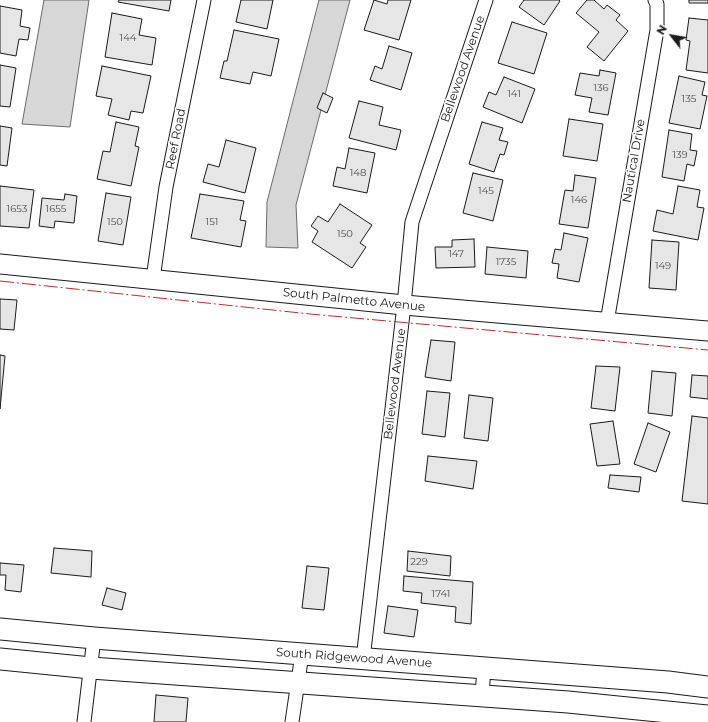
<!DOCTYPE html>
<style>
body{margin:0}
#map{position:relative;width:708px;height:722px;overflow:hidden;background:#fff;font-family:Montserrat,sans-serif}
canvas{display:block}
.north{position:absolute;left:652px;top:16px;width:40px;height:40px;-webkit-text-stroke:3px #fff;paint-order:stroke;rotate:301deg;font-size:11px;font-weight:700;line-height:16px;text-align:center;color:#1a1a1a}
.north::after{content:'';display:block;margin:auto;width:14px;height:18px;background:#1a1a1a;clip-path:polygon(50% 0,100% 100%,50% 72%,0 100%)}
</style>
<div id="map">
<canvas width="708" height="722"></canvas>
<div class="north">N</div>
</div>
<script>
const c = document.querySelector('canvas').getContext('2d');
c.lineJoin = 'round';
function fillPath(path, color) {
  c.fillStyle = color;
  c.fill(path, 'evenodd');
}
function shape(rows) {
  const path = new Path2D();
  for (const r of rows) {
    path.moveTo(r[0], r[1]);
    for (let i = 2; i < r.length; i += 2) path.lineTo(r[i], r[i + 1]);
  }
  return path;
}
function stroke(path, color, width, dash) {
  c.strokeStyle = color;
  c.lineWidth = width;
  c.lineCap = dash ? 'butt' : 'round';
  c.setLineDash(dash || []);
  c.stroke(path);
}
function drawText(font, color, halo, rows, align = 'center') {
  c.font = font + ' Montserrat,sans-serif';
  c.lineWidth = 3;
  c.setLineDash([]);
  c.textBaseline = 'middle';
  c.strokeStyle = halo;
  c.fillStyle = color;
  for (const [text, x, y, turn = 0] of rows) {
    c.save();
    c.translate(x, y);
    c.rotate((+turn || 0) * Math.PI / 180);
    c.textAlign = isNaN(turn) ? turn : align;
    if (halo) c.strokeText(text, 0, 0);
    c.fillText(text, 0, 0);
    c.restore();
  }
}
const water = shape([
 [44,0,89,0,70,127,22,124,44,0],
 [319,0,350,0,296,205,298,248,266,247,267,202,319,0]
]);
const building = shape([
 [119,0,171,0,169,11,118,2,119,0],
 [241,0,273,0,267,29,236,22,241,0],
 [374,0,387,4,388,0,411,0,399,40,364,30,374,0],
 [524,0,559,0,560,1,544,25,519,7,524,0],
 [587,0,594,0,604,9,607,5,620,15,616,20,628,31,604,61,587,47,599,32,576,13,587,0],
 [689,0,708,0,708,3,689,3,689,0],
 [0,6,22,10,20,26,30,28,28,40,19,39,16,56,0,53,0,6],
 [112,13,142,19,139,35,156,38,152,65,105,57,112,13],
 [689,18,708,20,708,73,686,70,690,41,686,40,689,18],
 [512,22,547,33,534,74,498,63,512,22],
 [234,30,279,39,271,76,253,72,250,84,220,78,224,61,227,61,234,30],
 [389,46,412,53,401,90,370,80,375,66,382,69,389,46],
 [0,65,16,68,10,107,0,106,0,65],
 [102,66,151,76,143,113,131,111,129,120,108,115,112,99,96,96,102,66],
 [600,70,616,73,608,115,589,112,592,98,575,95,580,73,599,76,600,70],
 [679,76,705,82,702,95,707,96,700,129,669,123,679,76],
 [504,77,535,89,522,123,483,107,489,92,496,95,504,77],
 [323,93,333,98,327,113,317,108,323,93],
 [359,101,383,107,379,125,401,130,396,150,349,138,359,101],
 [569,119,603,124,597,161,563,156,569,119],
 [116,122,139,127,135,146,139,147,131,186,97,179,103,151,110,152,116,122],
 [482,122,503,128,499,140,508,142,504,155,500,154,494,172,469,164,482,122],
 [0,126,12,128,7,166,0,165,0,126],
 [669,130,692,134,690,150,697,151,694,166,687,164,684,181,662,177,669,130],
 [226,140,256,148,245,193,203,182,208,164,219,167,226,140],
 [349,148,375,153,367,193,333,186,337,167,345,169,349,148],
 [473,173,503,180,493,221,463,213,473,173],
 [575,175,596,178,588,228,559,224,565,190,573,191,575,175],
 [0,186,34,190,29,228,0,226,0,186],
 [678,186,700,190,697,207,704,208,698,240,653,231,657,210,673,214,678,186],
 [106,193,131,197,123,245,98,241,106,193],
 [65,194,77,196,74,223,55,221,54,228,39,226,42,198,64,200,65,194],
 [200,194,244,201,240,220,246,221,241,247,191,238,200,194],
 [340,204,372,225,360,243,366,247,352,268,312,242,318,231,311,226,318,216,328,222,340,204],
 [564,233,588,238,579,282,557,278,559,264,552,263,555,249,561,250,564,233],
 [474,239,475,267,436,268,435,247,452,247,452,240,474,239],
 [652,240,679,242,676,290,649,288,652,240],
 [487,247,528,251,526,278,485,274,487,247],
 [0,299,17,300,14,330,0,329,0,299],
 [431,340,455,342,451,381,425,377,431,340],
 [0,355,5,356,0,409,0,355],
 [596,366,620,367,615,411,591,408,596,366],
 [652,371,676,373,672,416,648,413,652,371],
 [692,375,708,376,708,399,690,397,692,375],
 [427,391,450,393,445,437,422,434,427,391],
 [469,395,493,398,488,441,464,438,469,395],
 [692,416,708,418,708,504,682,501,692,416],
 [613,421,620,464,597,466,590,424,613,421],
 [648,423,670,432,656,472,634,464,648,423],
 [428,456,477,461,473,489,425,481,428,456],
 [610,475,641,477,639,492,608,488,610,475],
 [54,548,92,551,91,577,51,573,54,548],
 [408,551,451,556,450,576,407,571,408,551],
 [0,563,24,565,21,592,5,590,6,575,0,575,0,563],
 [307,566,329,568,324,610,302,608,307,566],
 [404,576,473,582,471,624,455,622,456,607,421,603,422,593,403,591,404,576],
 [107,588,126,593,122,610,102,605,107,588],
 [388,606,418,610,414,637,384,633,388,606],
 [156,695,188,698,186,722,154,722,156,695]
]);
const street = shape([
 [153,279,166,187,204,0],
 [607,322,657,30,657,4,655,0],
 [363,659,404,305,412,222,486,0],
 [482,695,484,668],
 [84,722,94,638],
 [292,722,302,654]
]);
const secondary = shape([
 [0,264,404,305,708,331]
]);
const primary = shape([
 [0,629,94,638,668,682,708,687],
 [0,659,91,668,568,702,708,716]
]);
const power = shape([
 [0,281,310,314,708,350]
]);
const numberNames = [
 ["144",128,38],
 ["136",601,88],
 ["141",514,94],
 ["135",689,99],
 ["139",680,155],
 ["148",358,173],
 ["145",486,191],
 ["146",579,200],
 ["1653",17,209],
 ["1655",56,209],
 ["150",115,222],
 ["151",212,222],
 ["150",345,234],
 ["147",456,254],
 ["1735",506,262],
 ["149",663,266],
 ["229",419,562],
 ["1741",441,594]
];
const streetNames = [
 ["Bellewood Avenue",463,69,-71],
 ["Reef Road",176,139,-79],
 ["Nautical Drive",634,161,-80],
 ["South Palmetto Avenue",354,300,6],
 ["Bellewood Avenue",395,384,-83],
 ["South Ridgewood Avenue",354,658,4]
];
fillPath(water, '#d7d7d7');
stroke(water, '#6a6a6a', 1);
fillPath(building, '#e6e6e6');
stroke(building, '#1a1a1a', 1);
stroke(street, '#1a1a1a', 15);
stroke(secondary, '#1a1a1a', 21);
stroke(primary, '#1a1a1a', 23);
stroke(street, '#fff', 13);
stroke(secondary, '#fff', 19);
stroke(primary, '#fff', 21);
stroke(power, '#c62828', 1, [14, 3, 2, 3]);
drawText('10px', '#4d4d4d', null, numberNames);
drawText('12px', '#1a1a1a', '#fff', streetNames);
</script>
